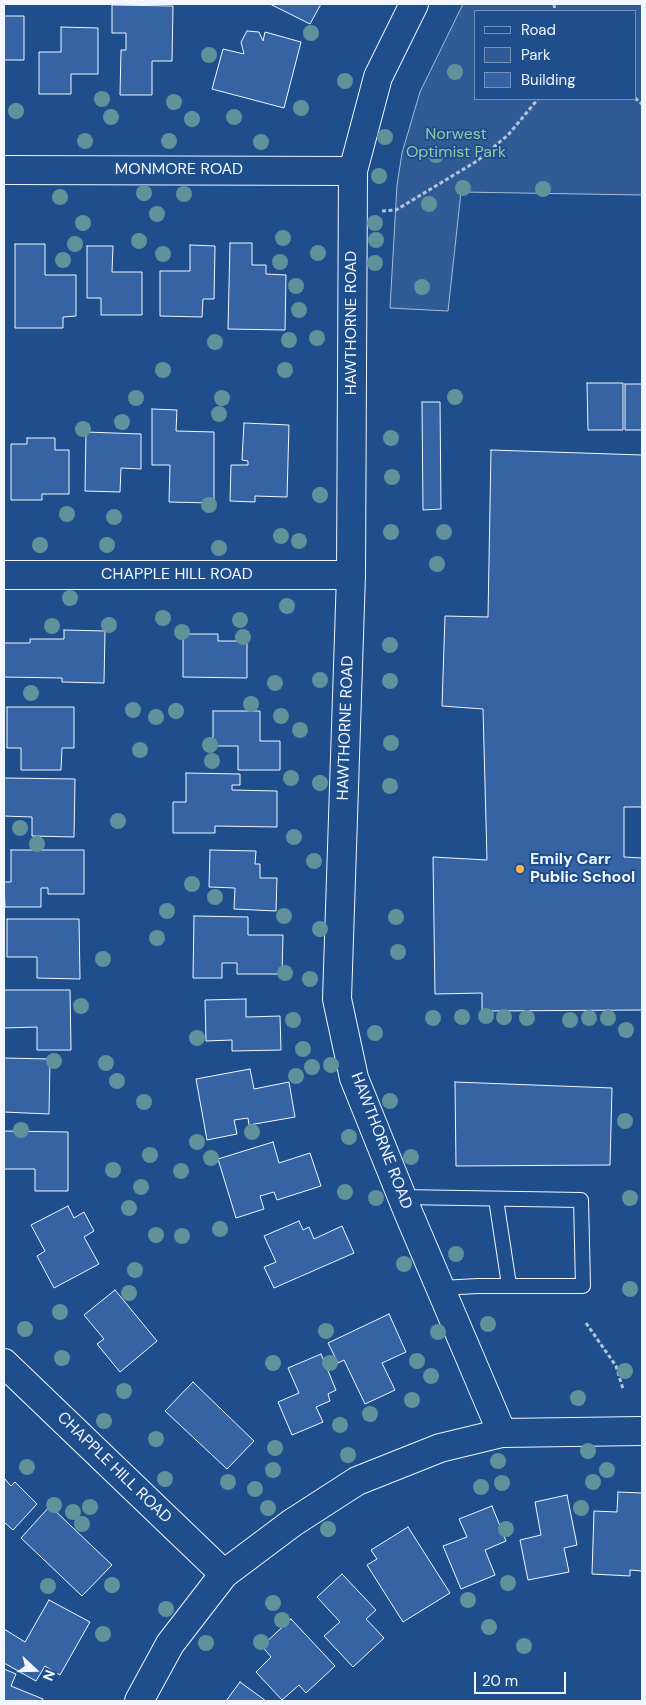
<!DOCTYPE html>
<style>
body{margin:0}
#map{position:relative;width:646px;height:1705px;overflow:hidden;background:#1f4e8c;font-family:"DM Sans",sans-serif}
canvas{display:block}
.frame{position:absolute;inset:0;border:5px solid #f2f6ff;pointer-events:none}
.legend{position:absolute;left:474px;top:10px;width:162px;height:90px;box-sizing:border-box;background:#1f4e8c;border:1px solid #7391ba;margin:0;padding:6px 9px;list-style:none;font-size:15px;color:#f2f6ff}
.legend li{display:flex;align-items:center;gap:10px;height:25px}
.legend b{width:25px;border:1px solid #7391ba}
.north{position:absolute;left:10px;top:1645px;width:50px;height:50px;-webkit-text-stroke:4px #1f4e8c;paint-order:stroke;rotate:111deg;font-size:14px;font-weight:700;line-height:20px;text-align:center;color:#f2f6ff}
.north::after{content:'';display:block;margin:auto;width:18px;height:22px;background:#f2f6ff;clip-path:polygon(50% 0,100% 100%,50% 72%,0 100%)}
.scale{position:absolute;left:474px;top:1672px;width:92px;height:22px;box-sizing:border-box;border:2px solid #f2f6ff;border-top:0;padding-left:6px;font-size:15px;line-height:18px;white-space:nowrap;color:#f2f6ff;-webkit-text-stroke:4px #1f4e8c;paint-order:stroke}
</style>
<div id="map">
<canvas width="646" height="1705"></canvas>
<div class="frame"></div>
<ul class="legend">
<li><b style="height:6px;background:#1f4e8c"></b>Road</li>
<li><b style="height:14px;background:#305b95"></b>Park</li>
<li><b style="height:14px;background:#3563a3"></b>Building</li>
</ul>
<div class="north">N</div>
<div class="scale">20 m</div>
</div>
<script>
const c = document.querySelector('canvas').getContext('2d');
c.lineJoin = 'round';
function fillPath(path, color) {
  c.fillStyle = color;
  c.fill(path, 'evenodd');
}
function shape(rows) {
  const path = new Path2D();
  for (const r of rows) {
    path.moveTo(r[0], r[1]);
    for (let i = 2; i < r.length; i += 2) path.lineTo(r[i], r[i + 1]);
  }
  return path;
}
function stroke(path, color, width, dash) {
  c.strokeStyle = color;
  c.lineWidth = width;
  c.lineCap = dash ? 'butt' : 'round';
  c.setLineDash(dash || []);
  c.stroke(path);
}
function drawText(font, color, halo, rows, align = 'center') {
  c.font = font + ' "DM Sans",sans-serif';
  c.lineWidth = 4;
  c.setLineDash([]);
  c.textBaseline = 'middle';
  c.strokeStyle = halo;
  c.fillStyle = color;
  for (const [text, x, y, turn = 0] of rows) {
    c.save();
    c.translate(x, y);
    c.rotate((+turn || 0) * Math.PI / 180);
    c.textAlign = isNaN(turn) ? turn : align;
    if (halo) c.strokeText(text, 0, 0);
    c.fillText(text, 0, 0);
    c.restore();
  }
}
const green = shape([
 [463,4,642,4,642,195,461,192,448,311,390,308,397,185,402,153,420,92,463,4],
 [475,11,635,11,635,99,475,99,475,11]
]);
const building = shape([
 [270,4,321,4,310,24,270,4],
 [112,5,173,6,172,61,152,61,152,95,120,95,121,50,126,50,126,33,112,33,112,5],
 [4,16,24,16,24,60,4,60,4,16],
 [61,27,98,28,98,74,71,74,71,94,39,94,39,52,61,52,61,27],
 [247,31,259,32,263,41,265,32,301,42,284,108,212,89,223,49,244,54,241,42,247,31],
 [230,243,252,243,252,265,266,265,266,274,286,275,285,330,228,329,230,243],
 [15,244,45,244,45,275,76,275,76,316,63,317,63,328,15,328,15,244],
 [190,245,215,246,214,299,203,299,202,317,160,316,160,271,190,271,190,245],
 [87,246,113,246,112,272,142,272,142,315,101,315,101,298,87,298,87,246],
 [587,383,623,383,623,430,588,430,587,383],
 [625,384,642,384,642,430,625,430,625,384],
 [422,402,440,402,441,509,423,510,422,402],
 [152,409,177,410,176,431,214,432,214,503,169,502,170,465,152,465,152,409],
 [244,423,289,425,287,497,255,496,255,502,230,501,231,465,248,465,248,461,242,460,244,423],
 [86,432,141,434,141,469,121,468,120,492,85,491,86,432],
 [27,438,55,438,55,450,69,450,69,494,42,494,42,500,11,500,11,444,27,444,27,438],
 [491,450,642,455,642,807,624,807,624,857,642,858,642,1010,482,1011,482,993,435,994,433,857,487,860,483,709,442,706,445,616,488,617,491,450],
 [64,630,105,631,104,683,62,682,62,678,4,677,4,643,30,643,30,639,64,639,64,630],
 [183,634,218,634,218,641,247,641,247,678,183,677,183,634],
 [7,707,74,707,74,748,62,748,61,770,21,770,21,748,7,748,7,707],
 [213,711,260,711,260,741,280,741,280,770,238,770,238,746,213,746,213,711],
 [186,773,240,774,240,785,232,785,232,790,277,791,277,827,215,826,215,833,173,833,173,802,186,802,186,773],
 [4,778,75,779,74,837,32,836,32,817,4,816,4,778],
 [11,850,84,850,84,894,48,894,48,888,41,888,41,907,5,907,4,882,11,882,11,850],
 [210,850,256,851,255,864,260,864,260,878,277,878,276,911,234,909,235,888,209,887,210,850],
 [194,916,248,917,248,935,283,935,282,974,237,974,237,963,222,963,222,978,193,978,194,916],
 [7,919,79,919,80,979,37,978,37,957,7,957,7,919],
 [4,990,70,990,71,1050,37,1050,37,1027,4,1028,4,990],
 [246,999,246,1017,280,1016,281,1050,232,1051,232,1040,206,1041,205,1000,246,999],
 [4,1058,50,1059,49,1114,4,1112,4,1058],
 [250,1069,254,1089,289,1082,295,1117,249,1125,248,1118,234,1120,237,1134,207,1140,196,1079,250,1069],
 [455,1082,612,1088,610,1165,456,1166,455,1082],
 [4,1131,68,1132,68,1191,35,1191,35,1169,4,1169,4,1131],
 [273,1142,279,1163,310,1153,321,1186,277,1200,274,1192,260,1196,264,1209,236,1218,218,1159,273,1142],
 [68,1206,74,1218,84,1212,94,1231,84,1237,99,1264,54,1288,37,1256,45,1251,31,1225,68,1206],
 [299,1221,303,1230,309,1227,314,1239,342,1226,354,1253,274,1288,264,1267,276,1262,264,1236,299,1221],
 [115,1290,157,1341,120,1372,97,1344,104,1339,84,1315,115,1290],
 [389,1314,406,1352,382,1363,395,1390,365,1404,344,1360,338,1363,328,1343,389,1314],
 [321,1354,336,1390,328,1394,330,1401,316,1407,323,1422,292,1435,278,1402,299,1393,288,1368,321,1354],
 [193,1382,254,1441,227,1469,165,1411,193,1382],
 [4,1478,11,1486,15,1482,37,1504,13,1530,4,1522,4,1478],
 [618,1492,642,1493,642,1571,630,1570,630,1576,592,1574,594,1511,617,1512,618,1492],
 [567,1495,577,1545,564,1548,569,1572,528,1580,520,1540,541,1535,535,1502,567,1495],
 [50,1506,112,1565,82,1596,21,1538,50,1506],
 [492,1506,506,1541,485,1550,495,1575,461,1589,443,1546,467,1537,459,1519,492,1506],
 [408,1527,450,1593,403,1622,367,1565,377,1559,371,1550,408,1527],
 [342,1574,376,1610,366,1619,384,1638,353,1667,324,1636,340,1622,317,1597,342,1574],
 [49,1600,90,1622,60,1675,45,1666,36,1681,4,1663,4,1629,25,1642,49,1600],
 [291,1619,335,1666,306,1693,299,1685,282,1700,256,1672,271,1657,262,1646,291,1619],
 [4,1669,16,1674,11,1686,43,1699,42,1701,4,1701,4,1669],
 [240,1682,266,1701,226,1701,240,1682]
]);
const path = shape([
 [554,4,555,11],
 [635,98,642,104],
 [382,211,396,210,477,161,508,135,538,99],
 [586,1323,616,1366,623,1389]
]);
const service = shape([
 [402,1197,581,1200,583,1286,478,1286,440,1288],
 [496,1199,509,1285]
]);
const minor = shape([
 [4,170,353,171],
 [4,575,351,575],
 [4,1363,224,1574]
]);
const tertiary = shape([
 [414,4,378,77,353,171,351,575,337,999,354,1078,408,1212,502,1433],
 [139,1701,170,1644,224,1574,292,1523,357,1481,440,1448,502,1433,642,1431]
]);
const trees = [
 [311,33],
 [209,55],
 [455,72],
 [345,81],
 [102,99],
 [174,102],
 [301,108],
 [16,111],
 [111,117],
 [234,117],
 [192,119],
 [385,137],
 [85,141],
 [169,141],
 [261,142],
 [436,155],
 [379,176],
 [463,188],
 [543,189],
 [144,193],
 [184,194],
 [60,197],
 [429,204],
 [157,214],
 [83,223],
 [375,223],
 [283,238],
 [376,240],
 [139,241],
 [75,244],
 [318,253],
 [163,254],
 [63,260],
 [280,262],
 [375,263],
 [296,286],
 [422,287],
 [299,310],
 [317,338],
 [289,340],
 [215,342],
 [163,370],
 [285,370],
 [455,397],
 [136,398],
 [222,398],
 [219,414],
 [122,422],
 [83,429],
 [391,438],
 [392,477],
 [320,495],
 [209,505],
 [67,514],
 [114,517],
 [391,532],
 [444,532],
 [281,536],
 [299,541],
 [40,545],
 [107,545],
 [219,548],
 [437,564],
 [70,598],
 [287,606],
 [163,618],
 [240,620],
 [109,625],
 [52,626],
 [182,632],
 [243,637],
 [390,645],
 [320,680],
 [390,681],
 [275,683],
 [31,693],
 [251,704],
 [133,710],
 [176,711],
 [281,716],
 [156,717],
 [300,730],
 [391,743],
 [210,745],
 [140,750],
 [212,761],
 [291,778],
 [320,783],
 [390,786],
 [118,821],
 [20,828],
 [294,837],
 [37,844],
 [314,861],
 [192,884],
 [215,897],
 [167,911],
 [284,916],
 [396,917],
 [320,929],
 [157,938],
 [398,952],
 [103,959],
 [285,973],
 [310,979],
 [81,1006],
 [486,1016],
 [462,1017],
 [504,1017],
 [433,1018],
 [527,1018],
 [589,1018],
 [608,1018],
 [293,1020],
 [570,1020],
 [626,1030],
 [375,1033],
 [197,1038],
 [303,1049],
 [54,1061],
 [106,1063],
 [331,1065],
 [312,1067],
 [296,1076],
 [117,1081],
 [390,1101],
 [144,1102],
 [625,1121],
 [21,1130],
 [252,1132],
 [349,1137],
 [197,1142],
 [150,1155],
 [411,1157],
 [211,1158],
 [113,1170],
 [181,1171],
 [141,1187],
 [345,1192],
 [376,1198],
 [630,1198],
 [129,1208],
 [220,1229],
 [156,1235],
 [182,1236],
 [456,1254],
 [404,1264],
 [135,1270],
 [630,1289],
 [129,1293],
 [60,1312],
 [488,1324],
 [25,1329],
 [326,1331],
 [438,1332],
 [62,1358],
 [417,1361],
 [273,1363],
 [330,1363],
 [625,1371],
 [431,1376],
 [124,1391],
 [578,1398],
 [412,1400],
 [370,1414],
 [104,1421],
 [340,1425],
 [156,1439],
 [275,1448],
 [588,1451],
 [348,1455],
 [498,1461],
 [27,1467],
 [273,1470],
 [607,1470],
 [165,1479],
 [228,1482],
 [593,1482],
 [502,1483],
 [481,1487],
 [255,1489],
 [54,1505],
 [90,1507],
 [268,1508],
 [581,1508],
 [73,1512],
 [82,1524],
 [328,1529],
 [506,1529],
 [508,1583],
 [112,1585],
 [48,1586],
 [468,1600],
 [273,1603],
 [166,1609],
 [282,1620],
 [489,1627],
 [103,1634],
 [261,1642],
 [206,1643],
 [524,1646]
];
const markers = [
 [520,869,5,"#ffb74d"]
];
const parkNames = [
 ["Norwest",456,135],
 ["Optimist Park",456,153]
];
const streetNames = [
 ["MONMORE ROAD",179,170],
 ["HAWTHORNE ROAD",352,323,-90],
 ["CHAPPLE HILL ROAD",177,575],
 ["HAWTHORNE ROAD",346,728,-88],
 ["HAWTHORNE ROAD",381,1141,69],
 ["CHAPPLE HILL ROAD",114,1468,44]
];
const poiNames = [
 ["Emily Carr",530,860],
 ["Public School",530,878]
];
fillPath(green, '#305b95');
stroke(green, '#a8bbd7', 1);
fillPath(building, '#3563a3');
stroke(building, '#f2f6ff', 1);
stroke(service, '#f2f6ff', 16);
stroke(minor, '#f2f6ff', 30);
stroke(tertiary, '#f2f6ff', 30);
stroke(path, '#b3c4dc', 3, [4, 2.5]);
stroke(service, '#1f4e8c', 14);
stroke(minor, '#1f4e8c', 28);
stroke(tertiary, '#1f4e8c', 28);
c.fillStyle = '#61919a';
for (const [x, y] of trees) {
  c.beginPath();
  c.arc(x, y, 8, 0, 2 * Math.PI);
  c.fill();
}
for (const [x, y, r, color] of markers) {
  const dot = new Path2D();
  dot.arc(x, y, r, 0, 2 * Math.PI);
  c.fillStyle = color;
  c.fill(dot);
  stroke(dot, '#1f4e8c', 2);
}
drawText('16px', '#97c8a6', '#1f4e8c', parkNames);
drawText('16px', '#f2f6ff', '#1f4e8c', streetNames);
drawText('bold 16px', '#f2f6ff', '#1f4e8c', poiNames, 'left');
</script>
